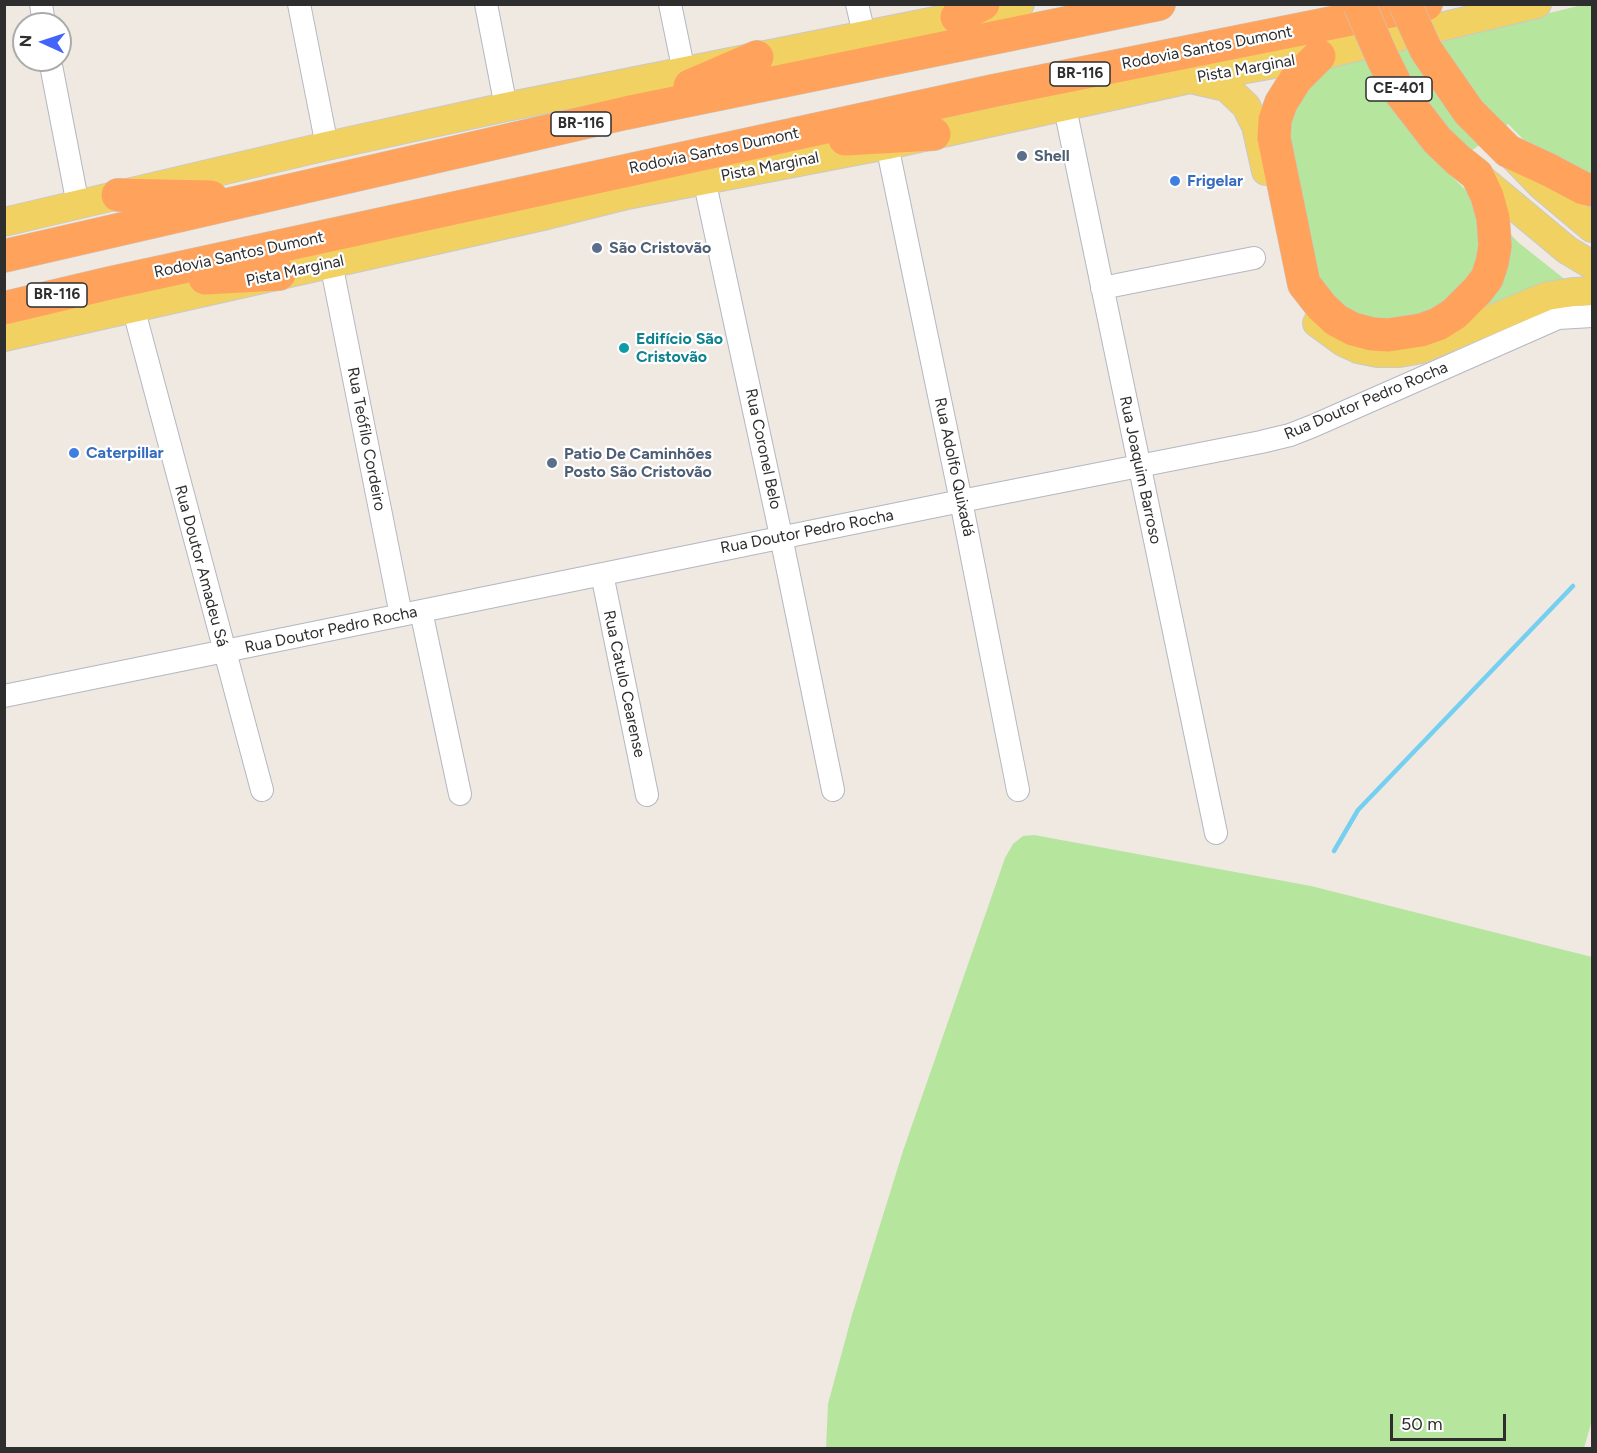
<!DOCTYPE html>
<meta charset="utf-8">
<style>
body{margin:0}
#map{position:relative;width:1597px;height:1453px;overflow:hidden;background:#efe9e1;font-family:Figtree,sans-serif}
canvas{display:block}
.frame{position:absolute;inset:0;border:6px solid #2e2e2e;pointer-events:none}
.north{position:absolute;left:12px;top:12px;width:60px;height:60px;box-sizing:border-box;background:#fff;border:2px solid #ababab;border-radius:50%;rotate:273deg;font-size:16px;font-weight:700;line-height:24px;text-align:center;color:#2e2e2e}
.north::after{content:'';display:block;margin:auto;width:21px;height:27px;background:#4264fb;clip-path:polygon(50% 0,100% 100%,50% 72%,0 100%)}
.scale{position:absolute;left:1390px;top:1414px;width:116px;height:27px;box-sizing:border-box;border:3px solid #2e2e2e;border-top:0;padding-left:8px;font-size:18px;line-height:21px;white-space:nowrap;color:#2e2e2e;-webkit-text-stroke:4px #fff;paint-order:stroke}
</style>
<div id="map">
<canvas width="1597" height="1453"></canvas>
<div class="frame"></div>
<div class="north">N</div>
<div class="scale">50 m</div>
</div>
<script>
const c = document.querySelector('canvas').getContext('2d');
c.lineJoin = 'round';
function fillPath(path, color) {
  c.fillStyle = color;
  c.fill(path, 'evenodd');
}
function shape(rows) {
  const path = new Path2D();
  for (const r of rows) {
    path.moveTo(r[0], r[1]);
    for (let i = 2; i < r.length; i += 2) path.lineTo(r[i], r[i + 1]);
  }
  return path;
}
function stroke(path, color, width, dash) {
  c.strokeStyle = color;
  c.lineWidth = width;
  c.lineCap = dash ? 'butt' : 'round';
  c.setLineDash(dash || []);
  c.stroke(path);
}
function drawText(font, color, halo, rows, align = 'center') {
  c.font = font + ' Figtree,sans-serif';
  c.lineWidth = 4.5;
  c.setLineDash([]);
  c.textBaseline = 'middle';
  c.strokeStyle = halo;
  c.fillStyle = color;
  for (const [text, x, y, turn = 0] of rows) {
    c.save();
    c.translate(x, y);
    c.rotate((+turn || 0) * Math.PI / 180);
    c.textAlign = isNaN(turn) ? turn : align;
    if (halo) c.strokeText(text, 0, 0);
    c.fillText(text, 0, 0);
    c.restore();
  }
}
const green = shape([
 [1582,5,1592,5,1592,183,1544,160,1508,124,1445,170,1471,195,1481,214,1478,269,1443,310,1364,324,1323,292,1285,160,1288,105,1313,71],
 [1500,224,1519,243,1567,281,1459,320],
 [1034,835,1311,886,1592,957,1592,1420,1584,1448,826,1448,828,1404,852,1315,903,1151,1005,858,1013,844,1023,836]
]);
const stream = shape([
 [1334,851,1358,810,1573,586]
]);
const minor = shape([
 [41,4,44,24],
 [299,4,327,146],
 [486,4,506,107],
 [670,4,684,72],
 [857,4,864,34],
 [50,60,78,205],
 [1065,108,1216,833],
 [887,145,961,501,1018,790],
 [704,179,778,522,833,790],
 [331,263,401,615],
 [1102,288,1254,258],
 [133,307,262,790],
 [602,574,647,795],
 [421,611,460,794],
 [4,696,961,501,1261,442,1290,435,1313,426,1558,318,1592,316]
]);
const major = shape([
 [1195,80,1226,87,1246,106,1256,126,1266,171],
 [1514,157,1542,186,1592,228],
 [1477,175,1567,250,1592,265],
 [4,222,327,146,506,107,1020,4],
 [1317,323,1343,342,1358,349,1378,353,1399,353,1421,349,1547,296,1573,292,1592,291],
 [4,337,547,215,627,195,887,145,1190,79,1319,56,1537,4]
]);
const highway = shape([
 [957,17,983,4],
 [1319,56,1296,79,1281,103,1275,120,1274,138,1304,284,1322,307,1336,320,1353,329,1372,334,1388,335,1421,330,1438,324,1454,314,1478,290,1487,278,1492,263,1495,246,1493,218,1487,196,1477,175,1458,160],
 [690,86,757,57],
 [1492,135,1508,151,1549,170,1583,188,1592,190],
 [845,139,934,134],
 [118,195,211,197],
 [4,256,626,113,1159,4],
 [205,278,279,274],
 [4,308,110,283,992,91,1426,4]
]);
const highwayBridge = shape([
 [1359,4,1382,57,1399,91,1437,140,1458,160],
 [1405,4,1426,50,1469,112,1492,135]
]);
const markers = [
 [1022,156,6,"#5c6f8a"],
 [1175,181,6,"#3f7fe0"],
 [597,248,6,"#5c6f8a"],
 [624,348,6,"#0f9aa8"],
 [74,453,6,"#3f7fe0"],
 [552,463,6,"#5c6f8a"]
];
const shields = [
 [1080,74,60],
 [1399,89,66],
 [581,124,60],
 [57,295,60]
];
const shieldNames = [
 ["BR-116",1080,74],
 ["CE-401",1399,89],
 ["BR-116",581,124],
 ["BR-116",57,295]
];
const streetNames = [
 ["Rodovia Santos Dumont",1207,48,-11],
 ["Pista Marginal",1246,69,-10],
 ["Rodovia Santos Dumont",714,151,-12],
 ["Pista Marginal",770,167,-11],
 ["Rodovia Santos Dumont",239,255,-12],
 ["Pista Marginal",295,271,-12],
 ["Rua Doutor Pedro Rocha",1366,401,-23],
 ["Rua Teófilo Cordeiro",366,439,79],
 ["Rua Coronel Belo",763,449,78],
 ["Rua Adolfo Quixadá",954,467,78],
 ["Rua Joaquim Barroso",1140,470,78],
 ["Rua Doutor Pedro Rocha",807,532,-11],
 ["Rua Doutor Amadeu Sá",201,566,75],
 ["Rua Doutor Pedro Rocha",331,630,-12],
 ["Rua Catulo Cearense",624,684,78]
];
const serviceNames = [
 ["Shell",1034,156],
 ["São Cristovão",609,248],
 ["Patio De Caminhões",564,454],
 ["Posto São Cristovão",564,472]
];
const shopNames = [
 ["Frigelar",1187,181],
 ["Caterpillar",86,453]
];
const cultureNames = [
 ["Edifício São",636,339],
 ["Cristovão",636,357]
];
fillPath(green, '#b6e59e');
stroke(stream, '#75cff0', 4.5);
stroke(minor, '#b4b7c1', 24);
stroke(major, '#c9c9c9', 30);
stroke(highway, '#c9c9c9', 34);
stroke(minor, '#fff', 22);
stroke(major, '#f2d163', 28);
stroke(highway, '#ffa35c', 33);
stroke(highwayBridge, '#c9c9c9', 34, []);
stroke(highwayBridge, '#ffa35c', 33);
for (const [x, y, r, color] of markers) {
  const dot = new Path2D();
  dot.arc(x, y, r, 0, 2 * Math.PI);
  c.fillStyle = color;
  c.fill(dot);
  stroke(dot, '#fff', 2);
}
for (const [x, y, w] of shields) {
  const box = new Path2D();
  box.roundRect(x - w / 2, y - 12, w, 24, 4.5);
  c.fillStyle = '#fff';
  c.fill(box);
  stroke(box, '#2e2e2e', 1.5);
}
drawText('bold 15px', '#2e2e2e', null, shieldNames);
drawText('16px', '#2e2e2e', '#fff', streetNames);
drawText('bold 16px', '#4e5e75', '#fff', serviceNames, 'left');
drawText('bold 16px', '#366cbe', '#fff', shopNames, 'left');
drawText('bold 16px', '#0d838f', '#fff', cultureNames, 'left');
</script>
